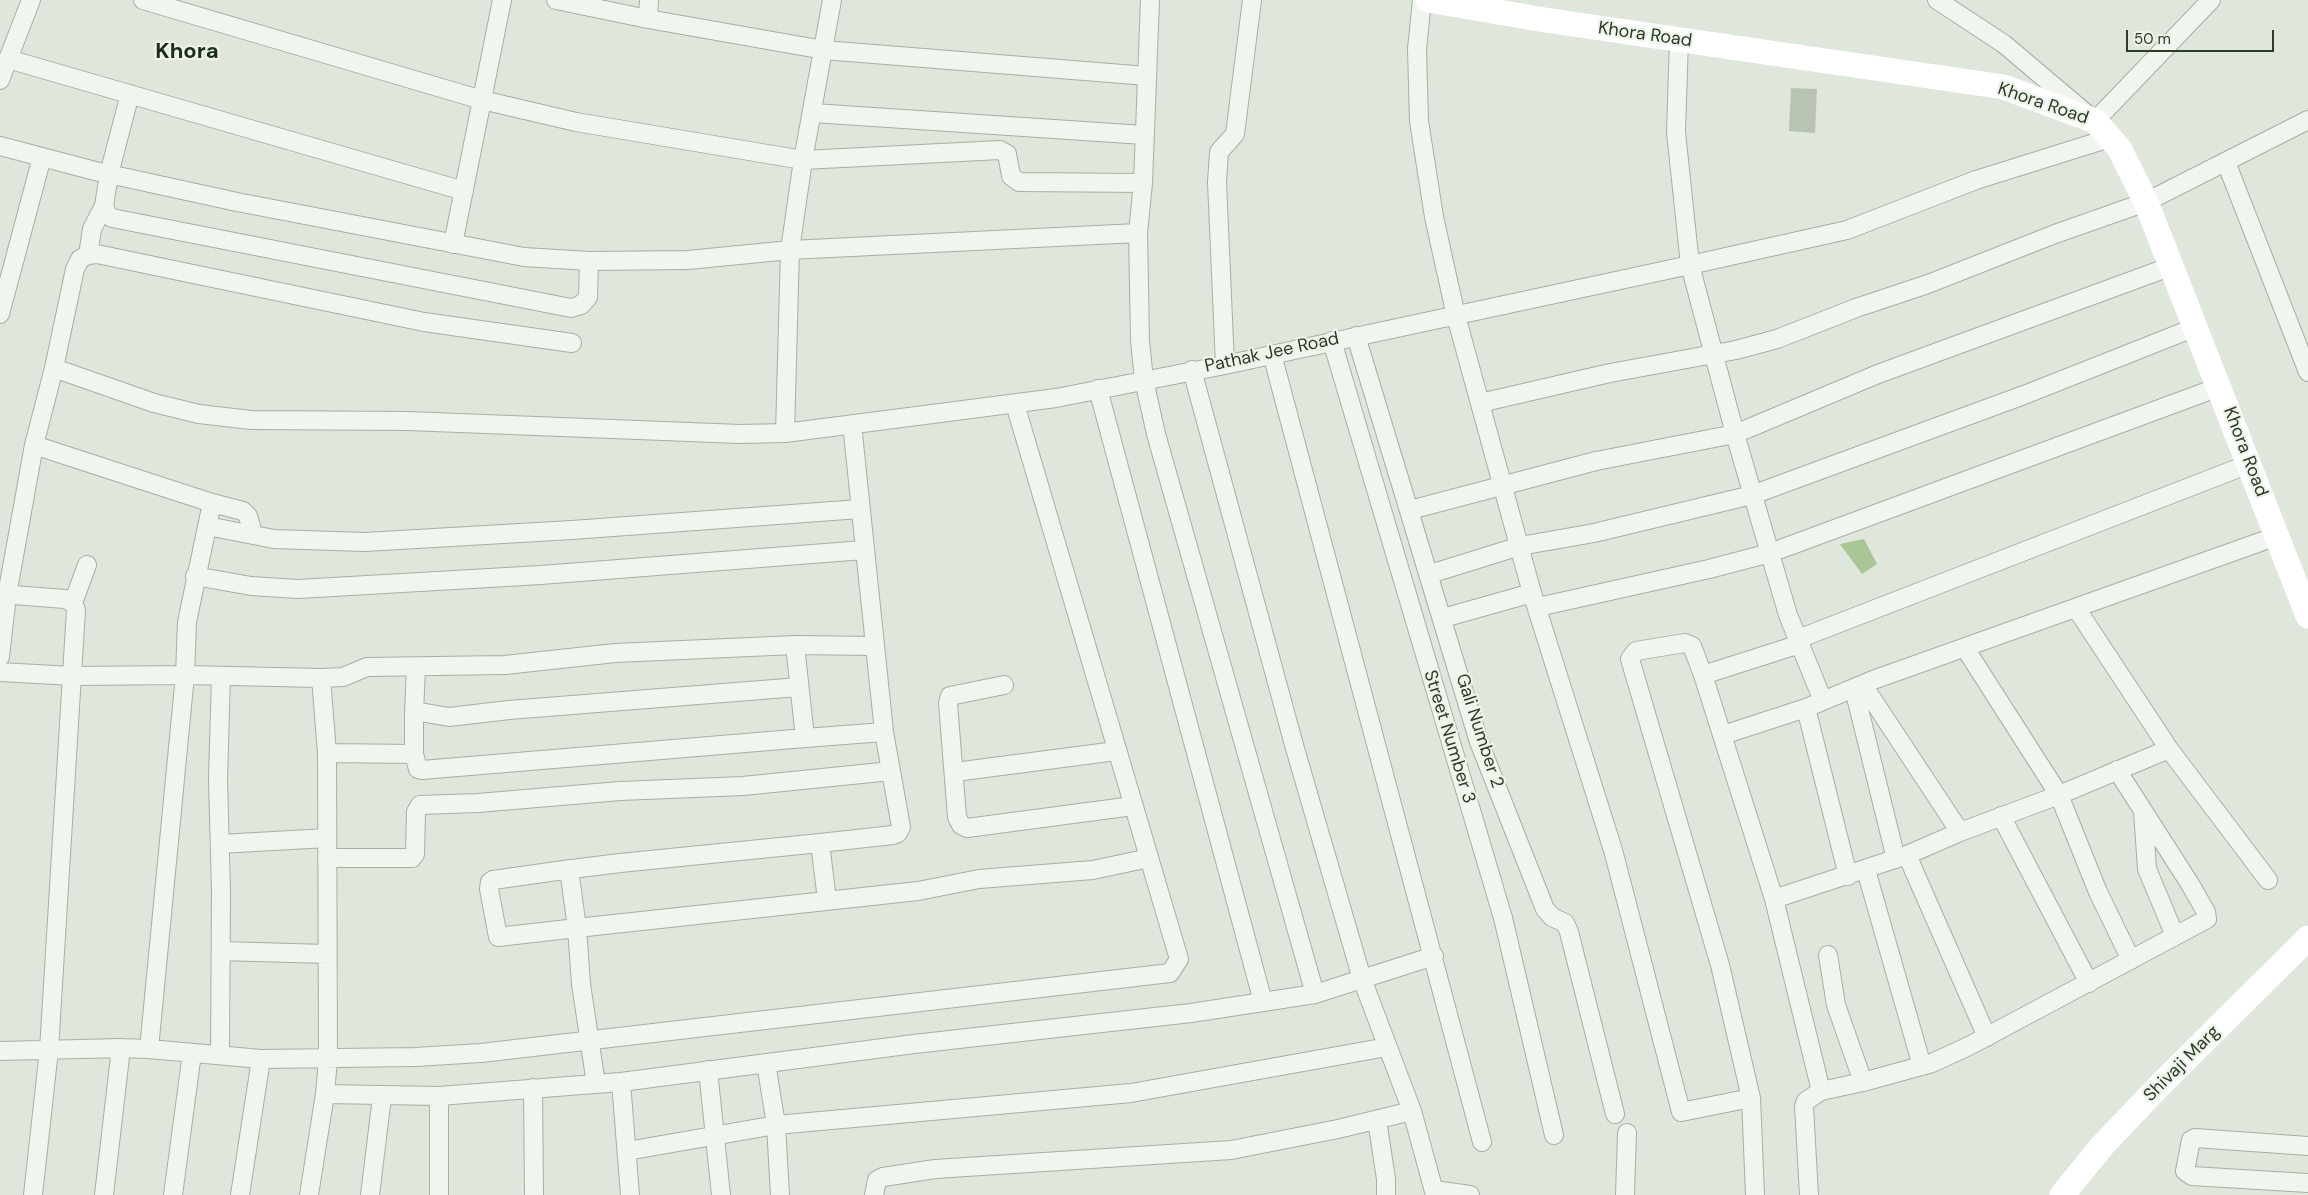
<!DOCTYPE html>
<style>
body{margin:0}
#map{position:relative;width:2308px;height:1195px;overflow:hidden;background:#dfe6dc;font-family:"DM Sans",sans-serif}
canvas{display:block}
.scale{position:absolute;left:2126px;top:30px;width:148px;height:22px;box-sizing:border-box;border:2px solid #2c3c26;border-top:0;padding-left:6px;font-size:15px;line-height:18px;white-space:nowrap;color:#2c3c26;-webkit-text-stroke:4px #eef4eb;paint-order:stroke}
</style>
<div id="map">
<canvas width="2308" height="1195"></canvas>
<div class="scale">50 m</div>
</div>
<script>
const c = document.querySelector('canvas').getContext('2d');
c.lineJoin = 'round';
function fillPath(path, color) {
  c.fillStyle = color;
  c.fill(path, 'evenodd');
}
function shape(rows) {
  const path = new Path2D();
  for (const r of rows) {
    path.moveTo(r[0], r[1]);
    for (let i = 2; i < r.length; i += 2) path.lineTo(r[i], r[i + 1]);
  }
  return path;
}
function stroke(path, color, width, dash) {
  c.strokeStyle = color;
  c.lineWidth = width;
  c.lineCap = dash ? 'butt' : 'round';
  c.setLineDash(dash || []);
  c.stroke(path);
}
function drawText(font, color, halo, rows, align = 'center') {
  c.font = font + ' "DM Sans",sans-serif';
  c.lineWidth = 4.5;
  c.setLineDash([]);
  c.textBaseline = 'middle';
  c.strokeStyle = halo;
  c.fillStyle = color;
  for (const [text, x, y, turn = 0] of rows) {
    c.save();
    c.translate(x, y);
    c.rotate((+turn || 0) * Math.PI / 180);
    c.textAlign = isNaN(turn) ? turn : align;
    if (halo) c.strokeText(text, 0, 0);
    c.fillText(text, 0, 0);
    c.restore();
  }
}
const water = shape([
 [1864,539,1877,564,1862,574,1840,544]
]);
const building = shape([
 [1791,88,1817,89,1815,133,1789,131]
]);
const street = shape([
 [143,0,482,100,576,122,803,160,1000,150,1007,154,1011,176,1019,182,1143,183],
 [556,0,648,19,824,50,1147,76],
 [1150,0,1143,183,1138,233,1140,341,1144,380,1156,434,1315,994],
 [1422,0,1417,49,1419,121,1434,217,1456,316,1532,593,1613,850,1681,1112,1751,1098],
 [1937,0,2004,44,2095,121,2211,0],
 [648,19,649,0],
 [1679,40,1676,132,1690,265,1735,434,1788,615,1823,701],
 [8,59,464,191],
 [0,80,31,0],
 [130,94,109,174,104,206,107,214,112,218,571,308,581,305,588,297,589,261],
 [813,113,1144,135],
 [0,146,95,171,237,202,524,257,589,261,688,260,790,250,1138,233],
 [2226,162,2308,372],
 [453,244,502,0],
 [88,255,92,229,104,206],
 [0,314,42,157],
 [1356,336,1479,742,1545,909,1552,917,1565,923,1569,932,1615,1114],
 [1332,341,1503,918,1554,1135],
 [1272,354,1482,1142],
 [1225,365,1217,182,1219,152,1235,134,1252,0],
 [54,368,154,403,199,414,251,420,408,421,740,434,785,433,1056,398,1225,365,1690,265,1847,230,1976,180,2110,138],
 [1192,370,1294,745,1362,979,1412,1111,1435,1195],
 [1098,389,1263,1002],
 [1480,403,1610,373,1736,350,1777,339,1856,308,1928,284,2055,234,2146,202,2308,120],
 [785,433,790,250,803,160,832,0],
 [34,445,212,503,243,511,248,516,253,534],
 [1410,510,1596,461,1735,434,1878,374,2172,266],
 [207,526,274,539,365,542,572,530,860,509],
 [1430,574,1520,546,1594,533,1752,495,2024,395,2196,327],
 [195,576,251,586,298,589,541,575,864,550],
 [0,594,65,599,73,603,76,610,49,1050,33,1195],
 [73,603,87,565],
 [1538,607,1709,569,1770,553,2219,387],
 [2076,608,2169,749,2268,880],
 [1443,618,1532,593],
 [1798,639,2249,464],
 [1800,644,1703,675,1774,899,1821,1091],
 [874,646,795,645,805,738,884,732],
 [1965,648,2059,795,2098,892,2131,960],
 [0,657,7,595,34,445,54,368,75,269,80,259,88,255,97,254,424,322,572,343],
 [0,672,73,676,185,675,321,678,343,677,367,667,505,665,615,653,795,645],
 [1703,675,1692,646,1685,643,1636,651,1630,659,1720,965,1751,1098,1755,1195],
 [1004,685,950,696,948,703,957,817,961,825,967,828,1133,806],
 [1863,685,1960,832],
 [1854,689,1896,859],
 [1806,708,1848,876],
 [414,713,416,668],
 [1723,735,1806,708,1873,680,2277,536],
 [327,753,414,754,418,769,422,770,805,738],
 [414,754,414,713,420,712,449,717,509,710,799,687],
 [955,772,1116,751],
 [2143,811,2147,869,2175,936],
 [2001,816,2089,983],
 [220,844,327,838],
 [1907,855,1987,1037],
 [327,858,412,858,415,854,416,812,420,805,478,803,620,791,743,786,891,771],
 [569,869,577,928,498,937,489,889,490,882,493,880,564,870,620,863,820,843],
 [1866,870,1922,1066],
 [1774,899,1907,855,1960,832,2059,795,2169,749],
 [827,900,820,843,893,835,898,833,901,827,884,732,852,424],
 [221,951,327,954],
 [149,1049,261,1059,415,1057,481,1053,1170,973,1179,959,1015,404],
 [0,1051,121,1048,149,1049,185,675,187,622,212,503],
 [220,1055,221,892,218,779,221,676],
 [766,1063,776,1125,780,1195],
 [708,1070,721,1195],
 [621,1082,630,1195],
 [1863,1082,1932,1063,1969,1046,2207,919,2206,912,2190,884,2117,770],
 [596,1084,581,984,577,928,918,891,979,879,1093,870,1149,858],
 [533,1088,534,1195],
 [325,1094,439,1096,621,1082,914,1044,1191,1013,1315,994,1434,956],
 [1377,1120,1386,1179,1386,1195],
 [2308,1146,2195,1138,2191,1140,2185,1171,2192,1176,2308,1183],
 [627,1151,776,1125,1131,1093,1387,1047],
 [1434,1190,1470,1195],
 [104,1195,121,1048],
 [173,1195,192,1053],
 [240,1195,261,1059],
 [309,1195,325,1094,328,1059,327,753,321,678],
 [370,1195,382,1097],
 [439,1195,439,1096],
 [874,1195,877,1180,883,1177,935,1169,1231,1150,1338,1129,1412,1111],
 [1625,1195,1627,1133],
 [1809,1195,1804,1106,1806,1101,1821,1091,1863,1082,1836,1005,1828,955]
]);
const secondary = shape([
 [1428,0,1545,20,2004,87,2095,121,2119,148,2146,202,2308,616],
 [2062,1195,2102,1146,2159,1086,2308,938]
]);
const streetNames = [
 ["Khora Road",1645,35,8],
 ["Khora Road",2043,104,19],
 ["Pathak Jee Road",1272,353,-12],
 ["Khora Road",2245,452,69],
 ["Gali Number 2",1479,731,72],
 ["Street Number 3",1449,737,73],
 ["Shivaji Marg",2182,1064,-45]
];
const districtNames = [
 ["Khora",187,52]
];
fillPath(water, '#a9c697');
fillPath(building, '#b8c3b3');
stroke(street, '#a6b0a2', 20);
stroke(street, '#f0f5ef', 18);
stroke(secondary, '#fff', 25);
drawText('18px', '#2c3c26', '#eef4eb', streetNames);
drawText('bold 22px', '#1d2d19', '#eef4eb', districtNames);
</script>
